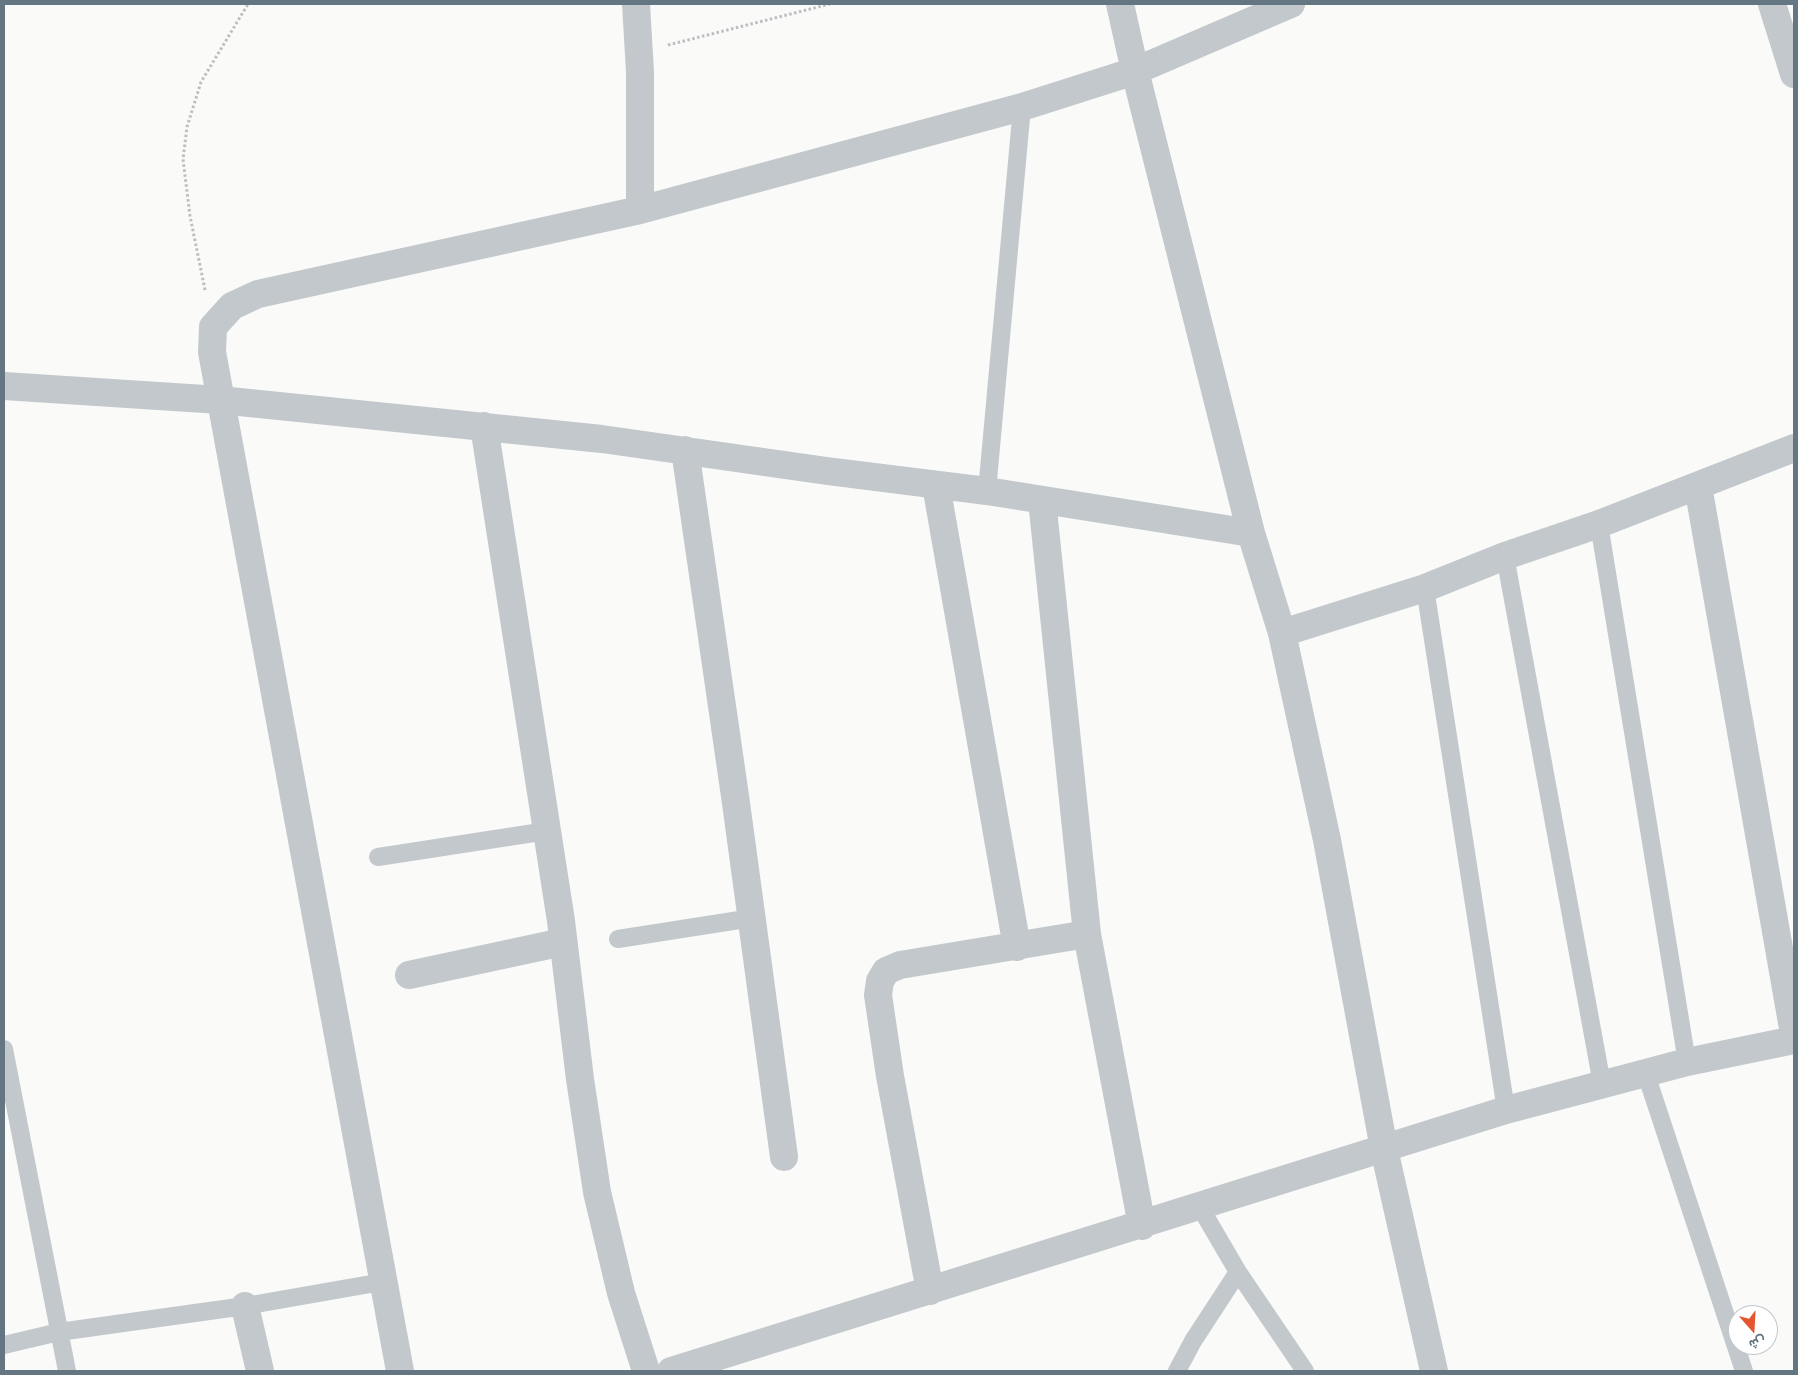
<!DOCTYPE html>
<meta charset="utf-8">
<style>
body{margin:0}
#map{position:relative;width:1798px;height:1375px;overflow:hidden;background:#fafaf8;font-family:Roboto,Vazirmatn,sans-serif}
canvas{display:block}
.frame{position:absolute;inset:0;border:5px solid #657683;pointer-events:none}
.north{position:absolute;left:1728px;top:1305px;width:50px;height:50px;box-sizing:border-box;background:#fff;border:1px solid #c1c8cd;border-radius:50%;rotate:161deg;font-size:14px;font-weight:700;line-height:20px;text-align:center;color:#657683}
.north::after{content:'';display:block;margin:auto;width:18px;height:22px;background:#e4572e;clip-path:polygon(50% 0,100% 100%,50% 72%,0 100%)}
</style>
<div id="map">
<canvas width="1798" height="1375"></canvas>
<div class="frame"></div>
<div class="north">ش</div>
</div>
<script>
const c = document.querySelector('canvas').getContext('2d');
c.lineJoin = 'round';
function shape(rows) {
  const path = new Path2D();
  for (const r of rows) {
    path.moveTo(r[0], r[1]);
    for (let i = 2; i < r.length; i += 2) path.lineTo(r[i], r[i + 1]);
  }
  return path;
}
function stroke(path, color, width, dash) {
  c.strokeStyle = color;
  c.lineWidth = width;
  c.lineCap = dash ? 'butt' : 'round';
  c.setLineDash(dash || []);
  c.stroke(path);
}
const path = shape([
 [668,45,830,4],
 [205,290,190,216,183,159,187,127,201,82,248,4]
]);
const lane = shape([
 [987,491,1022,107],
 [1599,524,1687,1062],
 [1505,556,1602,1084],
 [1425,588,1506,1110],
 [378,857,547,831],
 [618,939,752,918],
 [4,1049,67,1371],
 [1646,1074,1744,1371],
 [1200,1207,1238,1272,1305,1371],
 [4,1345,59,1332,245,1306,382,1282],
 [1177,1371,1193,1341,1238,1272]
]);
const street = shape([
 [636,4,640,72,640,210],
 [1120,4,1135,71,1251,533,1282,633,1327,840,1384,1149,1434,1371],
 [1772,4,1794,74],
 [4,386,220,400,602,439,827,471,987,491,1251,533],
 [484,426,561,921,580,1079,597,1192,621,1293,646,1371],
 [685,450,736,803,784,1157],
 [936,485,1017,947],
 [1698,486,1794,1034],
 [1042,500,1087,934,1142,1226],
 [1282,633,1425,588,1505,556,1599,524,1794,448],
 [409,975,563,942],
 [930,1291,890,1076,878,995,880,981,886,971,900,965,1087,934],
 [245,1306,260,1371],
 [400,1371,212,352,213,327,232,306,258,294,640,210,1022,107,1135,71,1291,4],
 [671,1371,1506,1110,1687,1062,1794,1040]
]);
stroke(path, '#bbbfc2', 3, [2.5, 2.5]);
stroke(lane, '#c3c8cc', 18);
stroke(street, '#c3c8cc', 28);
</script>
